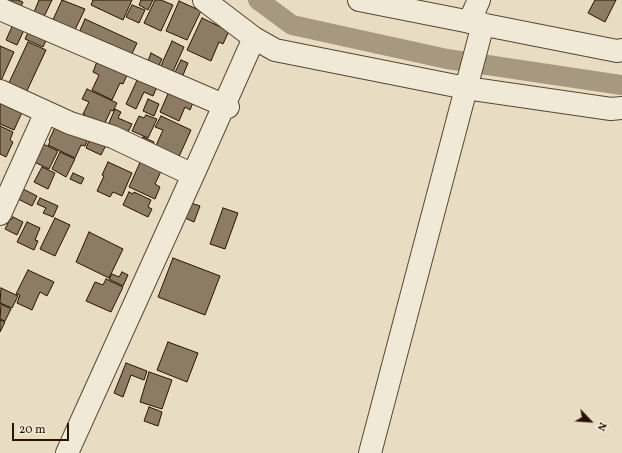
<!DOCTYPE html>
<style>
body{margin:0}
#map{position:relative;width:622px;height:453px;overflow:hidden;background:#e8ddc3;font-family:Vollkorn,serif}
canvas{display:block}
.north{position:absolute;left:570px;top:401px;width:40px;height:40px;-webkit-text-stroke:3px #f0e9d8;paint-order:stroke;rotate:115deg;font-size:11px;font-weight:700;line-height:16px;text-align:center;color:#291300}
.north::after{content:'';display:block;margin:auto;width:14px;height:18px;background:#291300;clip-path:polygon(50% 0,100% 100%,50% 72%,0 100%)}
.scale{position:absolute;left:12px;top:423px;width:57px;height:18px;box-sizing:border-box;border:2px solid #291300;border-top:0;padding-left:5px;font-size:12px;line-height:14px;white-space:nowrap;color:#291300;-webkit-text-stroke:3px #f0e9d8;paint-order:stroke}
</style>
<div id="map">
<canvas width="622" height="453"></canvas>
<div class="north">N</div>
<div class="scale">20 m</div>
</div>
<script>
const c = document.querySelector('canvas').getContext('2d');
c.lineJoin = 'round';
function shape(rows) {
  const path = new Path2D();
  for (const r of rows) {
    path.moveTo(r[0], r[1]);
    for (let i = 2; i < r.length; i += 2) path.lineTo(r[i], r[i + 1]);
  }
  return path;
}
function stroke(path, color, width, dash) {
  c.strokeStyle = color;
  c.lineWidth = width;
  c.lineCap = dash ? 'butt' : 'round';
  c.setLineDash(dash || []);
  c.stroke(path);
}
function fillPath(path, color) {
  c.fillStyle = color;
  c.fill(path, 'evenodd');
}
const canal = shape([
 [258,0,292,25,447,59,622,85]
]);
const building = shape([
 [9,0,18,0,23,2,20,9,7,4,9,0],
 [39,0,52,0,42,21,32,17,39,0],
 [62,0,85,9,73,34,51,24,62,0],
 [93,0,132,0,123,20,91,5,93,0],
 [141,0,153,0,148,10,139,5,141,0],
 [155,0,161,0,173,5,161,31,144,23,155,0],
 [595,0,616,0,605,22,588,13,595,0],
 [179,1,201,11,187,40,166,31,179,1],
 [132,5,145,10,139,23,126,17,132,5],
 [202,18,229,31,223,44,219,42,211,61,187,50,202,18],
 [85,19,137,43,130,58,78,35,85,19],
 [14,22,25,28,17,45,6,40,14,22],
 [30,28,48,36,43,47,25,39,30,28],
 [172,41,184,47,171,76,159,70,172,41],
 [28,42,46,50,25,95,7,87,28,42],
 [0,46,14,52,0,83,0,46],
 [151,53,162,59,156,71,146,66,151,53],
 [98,59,128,73,123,84,120,83,112,100,92,90,99,75,93,72,98,59],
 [181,60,188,63,181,80,173,76,181,60],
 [139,76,158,84,153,96,144,92,136,109,126,104,139,76],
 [171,87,195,98,190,110,185,107,179,121,160,112,171,87],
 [87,89,117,103,113,111,111,110,102,129,82,120,85,114,83,114,89,102,82,99,87,89],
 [148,99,159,104,154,116,143,111,148,99],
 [0,101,24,108,14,130,0,124,0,101],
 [115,109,121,112,118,118,132,124,127,134,106,130,115,109],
 [146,115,157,119,148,138,132,131,139,116,144,118,146,115],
 [161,116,191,130,177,161,154,150,163,130,155,127,161,116],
 [58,121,89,136,85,146,81,145,75,158,48,145,50,142,49,140,58,121],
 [0,126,13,132,10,140,13,142,6,157,0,154,0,126],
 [91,136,107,143,101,155,86,148,91,136],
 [143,137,154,142,150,150,139,145,143,137],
 [39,142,58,151,49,169,30,160,39,142],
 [60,152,75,159,66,177,52,169,60,152],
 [142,158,163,167,155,184,160,187,155,199,129,187,142,158],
 [108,162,132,173,122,196,113,192,110,197,97,191,104,176,102,175,108,162],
 [42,167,55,173,48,189,34,182,42,167],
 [73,173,84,178,81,184,70,179,73,173],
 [19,187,37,196,32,206,14,197,19,187],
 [129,192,133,194,134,192,151,200,148,207,152,209,148,217,123,205,129,192],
 [40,198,58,206,53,217,43,213,46,208,37,204,40,198],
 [191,203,200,206,194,222,185,218,191,203],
 [223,208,238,213,225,249,210,244,223,208],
 [13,217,23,222,17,235,5,229,10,219,11,220,13,217],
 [55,218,70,225,55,256,40,249,55,218],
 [27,222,40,228,35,240,38,241,34,250,17,242,27,222],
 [89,232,123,249,109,278,76,262,89,232],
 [173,258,220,276,205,315,158,297,173,258],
 [28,270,54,282,47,296,40,292,32,310,17,303,20,295,16,294,28,270],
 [122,272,128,275,123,286,109,279,112,274,119,277,122,272],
 [106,279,123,287,111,312,86,301,95,282,103,285,106,279],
 [1,288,18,296,12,308,0,303,1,288],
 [1,304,11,309,5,321,0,319,1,304],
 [0,320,5,322,0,332,0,320],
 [168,342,198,353,187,382,157,370,168,342],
 [126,363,147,371,144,380,131,375,123,397,114,393,126,363],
 [149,372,172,380,162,409,140,402,149,372],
 [149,407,162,412,158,426,144,421,149,407]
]);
const minor = shape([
 [204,0,254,38,275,50,466,88,611,109,622,108],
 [359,0,617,51,622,50],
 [0,9,228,107],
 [469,22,479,0],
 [0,91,70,123,113,137,193,175],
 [0,214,46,112],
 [67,453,193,175,254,38],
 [370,453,483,24]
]);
stroke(canal, '#a79881', 20);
fillPath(building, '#8c7c65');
stroke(building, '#291300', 1);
stroke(minor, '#594631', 24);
stroke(minor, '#f0e9d8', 22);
</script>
